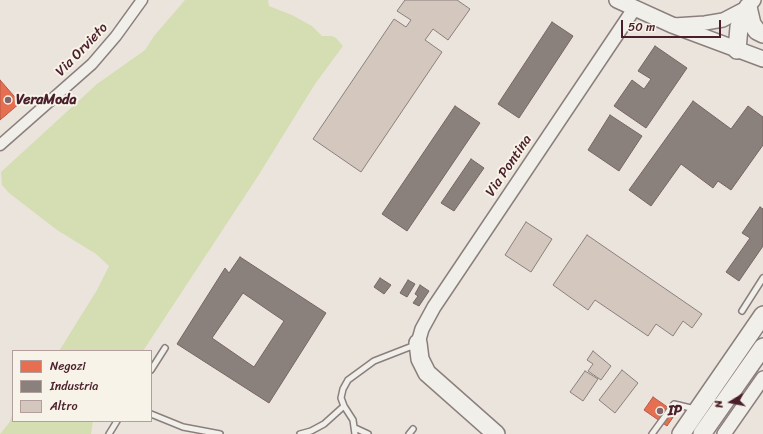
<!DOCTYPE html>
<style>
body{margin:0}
#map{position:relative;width:763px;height:434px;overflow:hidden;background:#ebe4dc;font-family:Sriracha,sans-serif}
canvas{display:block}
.legend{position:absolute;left:12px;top:350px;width:140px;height:72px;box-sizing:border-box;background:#f7f3e8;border:1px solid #b29e9c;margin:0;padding:5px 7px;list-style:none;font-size:12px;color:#4a1f2b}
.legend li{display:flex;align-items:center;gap:8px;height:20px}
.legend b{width:20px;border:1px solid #b29e9c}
.north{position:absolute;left:711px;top:382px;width:40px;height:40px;-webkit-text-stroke:3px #f7f3e8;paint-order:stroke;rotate:260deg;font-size:11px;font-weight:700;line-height:16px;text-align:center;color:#4a1f2b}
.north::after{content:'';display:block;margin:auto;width:14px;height:18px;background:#4a1f2b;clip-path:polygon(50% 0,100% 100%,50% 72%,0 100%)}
.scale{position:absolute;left:621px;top:20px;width:100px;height:18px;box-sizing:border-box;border:2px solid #4a1f2b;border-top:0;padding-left:5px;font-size:12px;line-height:14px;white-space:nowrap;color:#4a1f2b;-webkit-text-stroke:3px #f7f3e8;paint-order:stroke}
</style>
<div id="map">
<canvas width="763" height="434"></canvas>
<ul class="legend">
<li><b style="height:11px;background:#e76f51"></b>Negozi</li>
<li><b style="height:11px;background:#8a817c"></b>Industria</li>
<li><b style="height:11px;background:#d4c7be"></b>Altro</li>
</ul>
<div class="north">N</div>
<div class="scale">50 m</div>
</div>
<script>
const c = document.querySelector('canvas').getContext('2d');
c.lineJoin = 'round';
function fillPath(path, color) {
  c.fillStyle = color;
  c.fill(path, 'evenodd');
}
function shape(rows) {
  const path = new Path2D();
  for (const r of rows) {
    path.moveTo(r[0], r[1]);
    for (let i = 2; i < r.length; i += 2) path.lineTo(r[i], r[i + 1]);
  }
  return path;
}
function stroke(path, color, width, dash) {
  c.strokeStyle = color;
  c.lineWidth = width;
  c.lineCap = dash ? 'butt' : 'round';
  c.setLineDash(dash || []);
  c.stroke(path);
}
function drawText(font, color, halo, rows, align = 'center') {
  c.font = font + ' Sriracha,sans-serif';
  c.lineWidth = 4;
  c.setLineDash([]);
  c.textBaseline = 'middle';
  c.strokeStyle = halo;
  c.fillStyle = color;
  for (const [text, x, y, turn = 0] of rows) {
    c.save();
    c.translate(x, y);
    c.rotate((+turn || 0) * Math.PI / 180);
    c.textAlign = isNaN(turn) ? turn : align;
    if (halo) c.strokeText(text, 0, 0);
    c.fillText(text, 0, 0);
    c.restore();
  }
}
const green = shape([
 [185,0,268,0,269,6,292,15,312,26,322,36,332,36,336,38,343,46,315,84,258,176,143,351,59,351,97,290,109,266,96,254,57,230,9,193,2,185,1,172,97,84,145,50,154,36],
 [13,413,13,421,93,421,91,434,0,434,9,423]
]);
const shops = shape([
 [0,80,20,103,0,120,0,80],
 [653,397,676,413,667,426,644,410,653,397]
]);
const industry = shape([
 [552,22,573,36,519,118,498,104,552,22],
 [655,46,687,68,646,128,614,106,632,80,644,89,651,79,638,71,655,46],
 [693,101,731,129,748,106,763,117,763,145,731,190,718,181,713,188,681,164,651,206,629,190,693,101],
 [455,106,480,123,407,231,382,214,455,106],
 [610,115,642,136,619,171,588,150,610,115],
 [471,159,484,168,454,211,441,203,471,159],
 [760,207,763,209,763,246,739,281,726,272,750,238,742,233,760,207],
 [240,257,326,313,269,403,177,344,225,268,229,273,240,257],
 [243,293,284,321,254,367,212,338,243,293],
 [380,278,391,285,384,294,374,287,380,278],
 [408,280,415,284,407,297,400,293,408,280],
 [420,285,429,291,419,306,413,303,418,296,415,294,420,285]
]);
const building = shape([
 [405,0,457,0,470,9,448,40,433,29,425,40,442,52,361,172,313,139,394,19,406,27,411,20,397,11,405,0],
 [526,222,552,239,531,272,505,255,526,222],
 [587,235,702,314,692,328,683,321,673,336,656,324,648,336,595,300,588,310,553,285,587,235],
 [593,351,611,366,601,380,588,371,593,364,587,360,593,351],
 [622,370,638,383,615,413,599,400,622,370],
 [585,371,598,379,583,401,570,392,585,371]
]);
const service = shape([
 [742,311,763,278],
 [151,370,165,348],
 [151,414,183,427,220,434],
 [355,428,368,434],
 [109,434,117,421],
 [300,434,311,431,324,424,344,406],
 [355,434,353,420,344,406,341,398,343,389,348,380,374,361,415,345],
 [409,434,413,429],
 [652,434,674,404,695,409]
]);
const minor = shape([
 [0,145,92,64,116,36,142,0]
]);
const tertiary = shape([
 [674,25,705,23,723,20,748,7,754,0],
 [418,343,422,329,434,307,634,9],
 [724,434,763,378]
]);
const secondary = shape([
 [617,0,672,25,763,59]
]);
const trunk = shape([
 [748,7,752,24,757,31,763,34],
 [737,50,739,27,748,7],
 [418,343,420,359,427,373,496,434],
 [681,434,763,315],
 [702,434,763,347]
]);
const markers = [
 [8,100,4,"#826469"],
 [660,411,4,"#826469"]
];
const streetNames = [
 ["Via Orvieto",82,50,-46],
 ["Via Pontina",509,166,-56]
];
const poiNames = [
 ["VeraModa",16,100],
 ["IP",668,411]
];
fillPath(green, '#d5deb2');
fillPath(shops, '#e76f51');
stroke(shops, '#b85746', 1);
fillPath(industry, '#8a817c');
stroke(industry, '#776464', 1);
fillPath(building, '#d4c7be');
stroke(building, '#8b7f7e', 1);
stroke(service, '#8b7f7e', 8);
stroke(minor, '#8b7f7e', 13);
stroke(tertiary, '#8b7f7e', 16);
stroke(secondary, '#8b7f7e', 18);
stroke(trunk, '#8b7f7e', 20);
stroke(service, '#f1efea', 5);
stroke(minor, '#f1efea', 10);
stroke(tertiary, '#f1efea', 13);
stroke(secondary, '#f1efea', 15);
stroke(trunk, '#f1efea', 17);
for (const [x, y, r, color] of markers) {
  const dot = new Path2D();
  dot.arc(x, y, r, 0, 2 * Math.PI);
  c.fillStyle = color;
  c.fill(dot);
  stroke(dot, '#f7f3e8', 1.5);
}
drawText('14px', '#4a1f2b', '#f7f3e8', streetNames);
drawText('bold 14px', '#4a1f2b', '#f7f3e8', poiNames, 'left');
</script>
